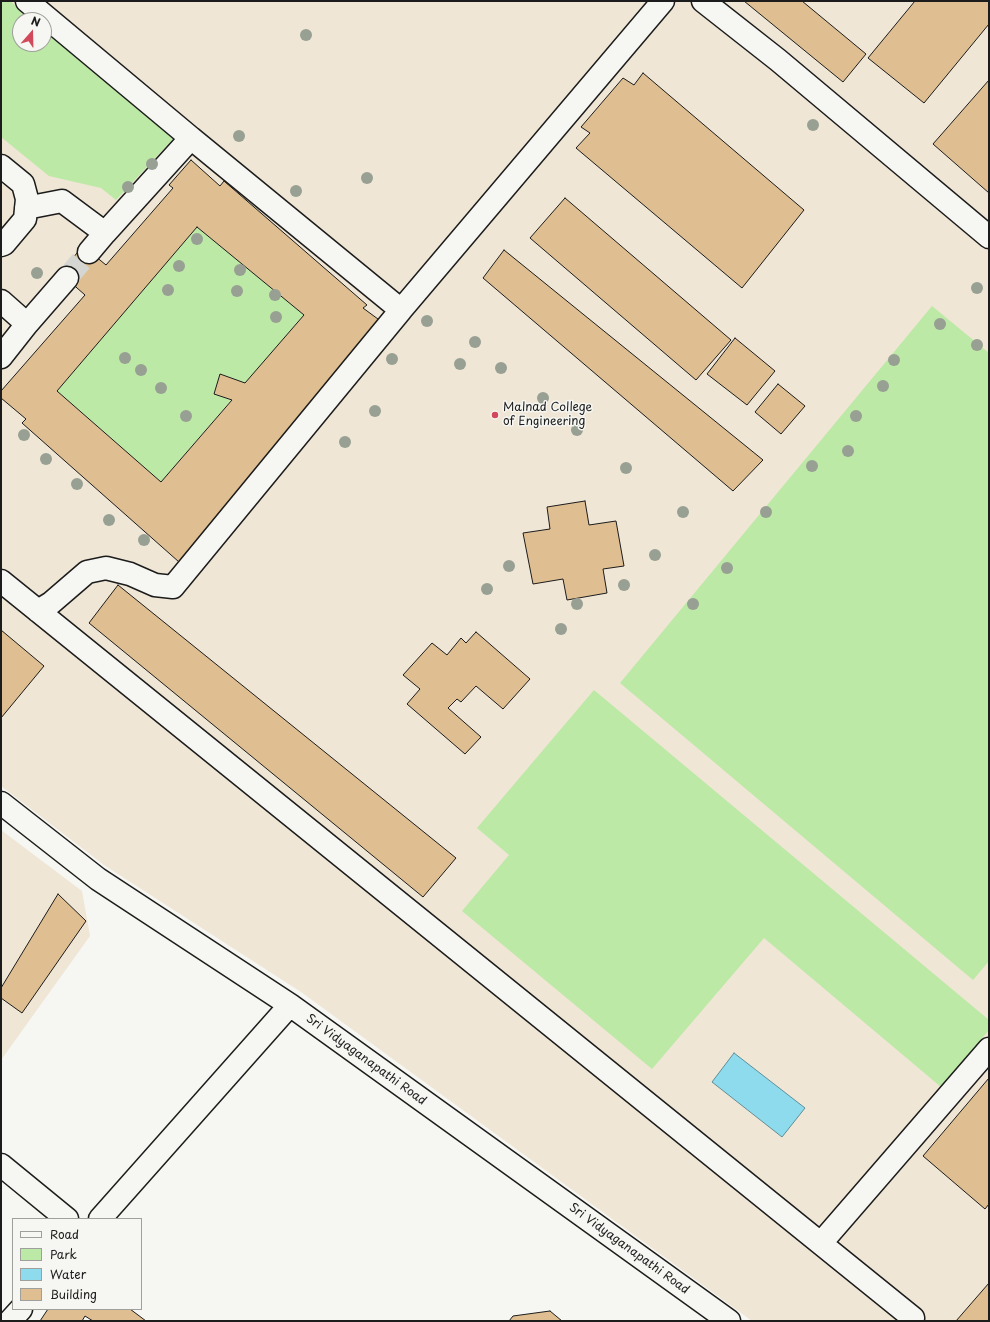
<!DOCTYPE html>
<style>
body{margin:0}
#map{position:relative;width:990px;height:1322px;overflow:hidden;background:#f6f6f2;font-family:"Playpen Sans",sans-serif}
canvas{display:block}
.frame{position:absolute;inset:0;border:2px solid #1c1c1c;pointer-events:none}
.legend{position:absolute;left:12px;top:1218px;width:130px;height:92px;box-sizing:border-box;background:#f6f6f2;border:1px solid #9f9f9c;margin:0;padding:5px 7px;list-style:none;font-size:12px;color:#1c1c1c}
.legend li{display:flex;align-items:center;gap:8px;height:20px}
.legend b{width:20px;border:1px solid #9f9f9c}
.north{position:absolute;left:12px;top:12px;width:40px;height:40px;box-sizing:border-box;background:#f6f6f2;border:1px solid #9f9f9c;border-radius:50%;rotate:20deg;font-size:11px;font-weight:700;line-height:16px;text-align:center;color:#1c1c1c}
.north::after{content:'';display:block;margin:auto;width:14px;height:18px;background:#d1495b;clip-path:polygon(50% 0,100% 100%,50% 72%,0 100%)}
</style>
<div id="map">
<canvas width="990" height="1322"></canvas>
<div class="frame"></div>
<ul class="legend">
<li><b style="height:5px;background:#f6f6f2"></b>Road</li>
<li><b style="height:11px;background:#bde9a6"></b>Park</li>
<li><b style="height:11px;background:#8edbed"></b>Water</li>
<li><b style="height:11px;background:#dfbf92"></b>Building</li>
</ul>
<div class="north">N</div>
</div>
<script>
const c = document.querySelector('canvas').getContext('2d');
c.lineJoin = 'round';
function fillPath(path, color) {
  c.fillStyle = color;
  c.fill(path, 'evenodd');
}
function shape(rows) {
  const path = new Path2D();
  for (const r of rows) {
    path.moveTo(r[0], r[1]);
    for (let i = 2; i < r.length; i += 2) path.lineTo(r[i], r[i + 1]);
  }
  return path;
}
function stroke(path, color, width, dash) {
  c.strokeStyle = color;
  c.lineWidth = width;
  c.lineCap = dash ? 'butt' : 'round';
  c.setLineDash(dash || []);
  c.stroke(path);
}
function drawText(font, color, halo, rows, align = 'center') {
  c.font = font + ' "Playpen Sans",sans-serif';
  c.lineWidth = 3;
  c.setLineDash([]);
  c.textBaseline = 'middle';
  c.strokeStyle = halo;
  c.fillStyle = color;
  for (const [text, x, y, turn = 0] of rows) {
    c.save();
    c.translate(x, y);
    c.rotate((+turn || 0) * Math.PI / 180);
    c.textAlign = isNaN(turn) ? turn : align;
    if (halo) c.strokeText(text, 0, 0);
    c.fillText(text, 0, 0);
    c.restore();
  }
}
const built = shape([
 [1,1,989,1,989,1321,752,1321,301,992,104,865,1,786],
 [20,20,44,20,44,44,20,44],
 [1,830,82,891,90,936,1,1060]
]);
const green = shape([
 [1,1,10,1,33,20,20,20,20,44,44,44,44,30,174,138,116,200,101,188,49,176,1,137],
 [197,227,304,315,161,482,57,391],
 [932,306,989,353,989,961,973,980,620,683],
 [594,690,989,1020,989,1030,941,1087,764,938,652,1069,462,911,509,855,477,828]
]);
const water = shape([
 [734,1053,805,1108,782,1137,712,1082,734,1053]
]);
const building = shape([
 [744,1,802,1,866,54,843,82,744,1],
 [915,1,989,1,989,24,924,103,868,58,915,1],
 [643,73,804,210,742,288,576,148,590,133,581,127,623,78,634,85,643,73],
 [989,80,989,193,933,144,989,80],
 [191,160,220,186,224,181,367,305,363,308,382,322,179,562,22,423,26,419,1,398,1,391,85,295,60,273,83,246,106,265,173,188,169,185,191,160],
 [197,227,304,315,245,383,220,374,214,394,232,400,161,482,57,391,197,227],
 [565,198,731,340,696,380,530,238,565,198],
 [504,250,763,460,733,491,483,278,504,250],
 [735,338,775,371,747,405,707,374,735,338],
 [778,384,805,406,781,434,755,412,778,384],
 [585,501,589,525,616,521,624,566,603,569,607,593,567,600,563,579,533,584,523,533,550,529,547,507,585,501],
 [118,585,456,858,423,897,89,623,118,585],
 [1,630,44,666,1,718,1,630],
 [476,632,530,679,503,709,476,686,461,702,457,699,448,708,481,737,465,754,407,704,420,689,403,675,432,643,447,655,461,638,466,643,476,632],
 [58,894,86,921,22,1013,1,998,1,988,58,894],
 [989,1078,989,1204,985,1209,923,1156,989,1078],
 [989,1283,989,1321,956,1321,989,1283],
 [48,1309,130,1309,146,1321,93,1321,85,1316,82,1321,40,1321,48,1309],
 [550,1311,562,1321,509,1321,513,1316,550,1311]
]);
const minorTunnel = shape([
 [67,278,89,252]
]);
const minor = shape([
 [27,1,191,138],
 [703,1,778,60,989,237],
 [1,166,23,184,27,199,25,219,4,244,1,245],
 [26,208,62,201,105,233,191,138,401,310,663,1],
 [89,252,105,233],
 [1,301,27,324,1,357],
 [27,324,67,278],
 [1,581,913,1318],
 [38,611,51,603,87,572,106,568,130,574,155,585,173,587,401,310],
 [1,803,98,879,290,1005,729,1321],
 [1,1165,67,1219],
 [100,1219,290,1005],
 [821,1243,989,1049],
 [10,1321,21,1309]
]);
const trees = [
 [306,35],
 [813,125],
 [239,136],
 [152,164],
 [367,178],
 [128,187],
 [296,191],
 [197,239],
 [179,266],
 [240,270],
 [37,273],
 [977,288],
 [168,290],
 [237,291],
 [275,295],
 [276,317],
 [427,321],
 [940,324],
 [475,342],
 [977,345],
 [125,358],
 [392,359],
 [894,360],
 [460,364],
 [501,368],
 [141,370],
 [883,386],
 [161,388],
 [543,398],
 [375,411],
 [186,416],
 [856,416],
 [577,430],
 [24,435],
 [345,442],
 [848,451],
 [46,459],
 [812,466],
 [626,468],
 [77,484],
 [683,512],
 [766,512],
 [109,520],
 [144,540],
 [655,555],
 [509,566],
 [727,568],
 [624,585],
 [487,589],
 [577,604],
 [693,604],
 [561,629]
];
const markers = [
 [495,415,4,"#d1495b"]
];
const poiNames = [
 ["Malnad College",503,408],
 ["of Engineering",503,422]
];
const streetNames = [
 ["Sri Vidyaganapathi Road",366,1060,36],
 ["Sri Vidyaganapathi Road",629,1249,36]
];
fillPath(built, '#efe6d5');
fillPath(green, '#bde9a6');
fillPath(water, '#8edbed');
stroke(water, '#608f99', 1);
fillPath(building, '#dfbf92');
stroke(building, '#1c1c1c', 1);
stroke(minorTunnel, '#d5d5d2', 22, [22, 11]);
stroke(minor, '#1c1c1c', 25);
stroke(minor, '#f6f6f2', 22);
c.fillStyle = '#98a093';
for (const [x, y] of trees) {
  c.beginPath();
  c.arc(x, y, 6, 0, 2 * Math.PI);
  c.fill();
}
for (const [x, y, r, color] of markers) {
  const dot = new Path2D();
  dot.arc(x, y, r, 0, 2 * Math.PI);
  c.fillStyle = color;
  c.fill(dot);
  stroke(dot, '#f6f6f2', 1.5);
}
drawText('12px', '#1c1c1c', '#f6f6f2', poiNames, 'left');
drawText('12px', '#1c1c1c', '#f6f6f2', streetNames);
</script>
